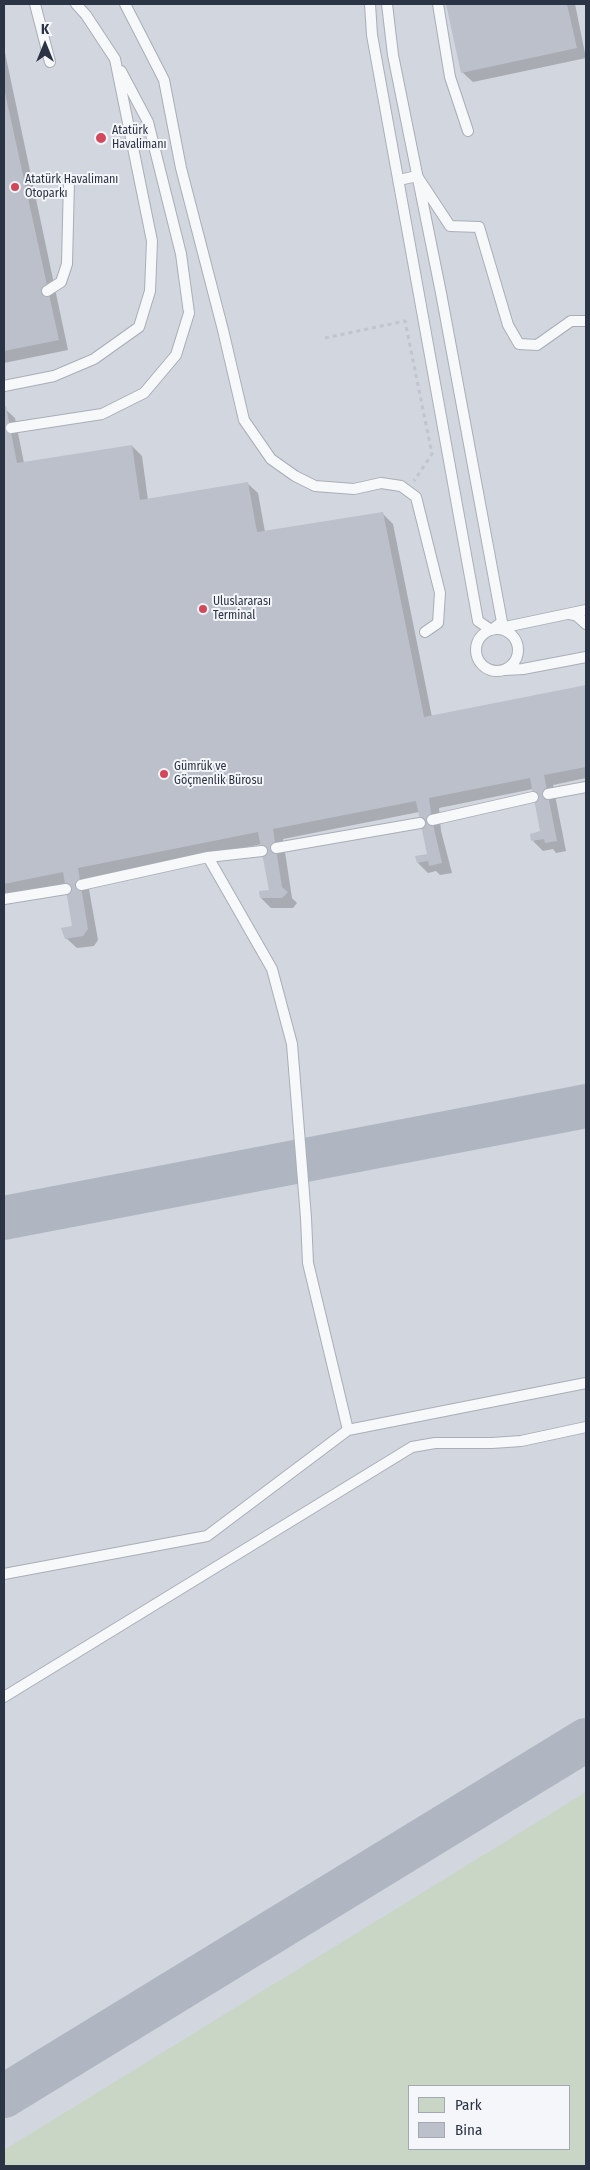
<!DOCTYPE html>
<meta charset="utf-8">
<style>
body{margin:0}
#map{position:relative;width:590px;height:2170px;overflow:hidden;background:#e4e7ec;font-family:"Fira Sans Condensed",sans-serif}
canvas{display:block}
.frame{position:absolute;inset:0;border:5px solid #2b3445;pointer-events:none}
.legend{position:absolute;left:408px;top:2085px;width:162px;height:65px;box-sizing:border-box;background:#f4f6f9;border:1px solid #a4a8b1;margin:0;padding:6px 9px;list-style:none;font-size:15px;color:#2b3445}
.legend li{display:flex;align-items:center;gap:10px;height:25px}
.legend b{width:25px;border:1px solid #a4a8b1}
.north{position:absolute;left:20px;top:20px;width:50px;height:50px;-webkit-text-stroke:4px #f4f6f9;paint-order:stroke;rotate:0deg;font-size:14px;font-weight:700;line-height:20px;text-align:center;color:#2b3445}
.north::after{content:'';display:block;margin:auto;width:18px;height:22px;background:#2b3445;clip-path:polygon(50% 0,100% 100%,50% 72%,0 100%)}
</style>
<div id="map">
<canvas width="590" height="2170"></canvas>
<div class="frame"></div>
<ul class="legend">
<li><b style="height:14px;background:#c9d6c5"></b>Park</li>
<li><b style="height:14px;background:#bbc0ca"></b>Bina</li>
</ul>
<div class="north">K</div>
</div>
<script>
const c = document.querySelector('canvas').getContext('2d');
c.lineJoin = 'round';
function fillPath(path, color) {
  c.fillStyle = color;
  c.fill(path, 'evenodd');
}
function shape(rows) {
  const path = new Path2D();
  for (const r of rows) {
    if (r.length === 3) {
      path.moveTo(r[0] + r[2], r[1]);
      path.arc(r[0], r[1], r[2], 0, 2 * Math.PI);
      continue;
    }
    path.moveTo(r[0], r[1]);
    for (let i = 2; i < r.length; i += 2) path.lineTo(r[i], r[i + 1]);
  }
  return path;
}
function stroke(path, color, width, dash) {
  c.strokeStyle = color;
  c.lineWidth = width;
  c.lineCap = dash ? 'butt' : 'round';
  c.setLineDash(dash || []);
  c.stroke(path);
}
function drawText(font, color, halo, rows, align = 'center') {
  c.font = font + ' "Fira Sans Condensed",sans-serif';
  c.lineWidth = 4;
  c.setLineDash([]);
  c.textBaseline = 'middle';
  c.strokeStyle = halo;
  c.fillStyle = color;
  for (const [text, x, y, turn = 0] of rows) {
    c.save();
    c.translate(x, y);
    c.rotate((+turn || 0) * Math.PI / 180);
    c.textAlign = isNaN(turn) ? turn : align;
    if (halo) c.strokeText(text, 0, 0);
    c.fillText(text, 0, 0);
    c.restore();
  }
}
const built = shape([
 [4,4,586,4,586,2166,4,2166],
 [409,2086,569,2086,569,2149,409,2149]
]);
const green = shape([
 [586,1792,586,2166,4,2166,4,2150],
 [409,2086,569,2086,569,2149,409,2149]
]);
const shadow = shape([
 [448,4,575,4,586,58,473,82,462,72],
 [4,48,68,350,4,363],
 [4,408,15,418,24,463,132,446,142,456,148,500,247,483,258,493,265,532,383,514,393,524,432,717,586,687,586,778,553,785,566,851,556,853,553,849,543,851,533,841,542,832,533,789,439,808,441,831,452,873,440,875,436,871,428,873,418,863,428,855,419,812,283,839,292,898,297,903,293,908,271,908,261,898,271,891,262,844,87,878,98,940,94,946,77,948,66,938,74,927,66,884,4,896]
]);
const taxiway = shape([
 [4,1218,586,1106],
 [4,2096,586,1740]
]);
const building = shape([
 [446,4,567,4,577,48,461,73],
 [4,88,59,340,4,351],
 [6,406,17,463,132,445,140,500,248,482,257,532,383,512,424,717,586,685,586,767,544,775,557,841,545,843,544,839,531,841,530,834,540,831,530,778,429,798,432,820,442,863,429,866,428,861,417,863,415,856,427,854,416,801,273,829,282,887,288,892,282,898,260,898,259,891,269,890,258,832,78,868,88,929,83,936,65,939,61,928,72,926,63,872,4,884,4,407]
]);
const path = shape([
 [325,338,405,321,432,454,414,481]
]);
const lane = shape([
 [35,4,50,62],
 [125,4,164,80,181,168,223,330,244,420,271,459,295,476,315,486,354,489,381,483,401,486,416,497,440,593,438,623,425,632],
 [370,4,372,35,478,621,491,630,586,610],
 [387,4,393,55,441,293,502,622,494,628],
 [438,4,450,77,468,131],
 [121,71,148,122,181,254,189,313],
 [399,180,417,176,450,226,479,227,508,325,519,344,537,345,571,321,586,321],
 [47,291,61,282,67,264,69,180],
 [4,386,54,376,94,359,139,327,150,291,152,241,115,59,86,15,76,4],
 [569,614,577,616,586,624],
 [497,650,21],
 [505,670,523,669,586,657],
 [548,794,586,787],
 [432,820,533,797],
 [276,848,420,823],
 [208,857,272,969,292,1044,306,1218,308,1263,348,1430],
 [81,885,208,857,262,851],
 [4,899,66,889],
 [4,1574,207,1536,348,1430,586,1383],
 [4,1697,412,1447,435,1443,492,1443,521,1441,586,1427]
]);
const laneBridge = shape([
 [11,428,102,414,144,393,176,355,189,313]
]);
const markers = [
 [101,138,6,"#d1495b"],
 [15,187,5,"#d1495b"],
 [203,609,5,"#d1495b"],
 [164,774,5,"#d1495b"]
];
const poiNames = [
 ["Atatürk",112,131],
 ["Havalimanı",112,145],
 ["Atatürk Havalimanı",25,180],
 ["Otoparkı",25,194],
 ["Uluslararası",213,602],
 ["Terminal",213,616],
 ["Gümrük ve",174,767],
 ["Göçmenlik Bürosu",174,781]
];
fillPath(built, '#d2d6de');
fillPath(green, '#c9d6c5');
fillPath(shadow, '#0003');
stroke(taxiway, '#b0b6c1', 44);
fillPath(building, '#bbc0ca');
stroke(lane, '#a9aeb7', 12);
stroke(path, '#c2c5cb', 3, [4, 4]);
stroke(lane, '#f7f8fa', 10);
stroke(laneBridge, '#a9aeb7', 12, []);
stroke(laneBridge, '#f7f8fa', 10);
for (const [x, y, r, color] of markers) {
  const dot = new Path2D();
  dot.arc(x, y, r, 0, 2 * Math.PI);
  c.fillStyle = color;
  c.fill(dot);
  stroke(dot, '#f4f6f9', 2);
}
drawText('12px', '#2b3445', '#f4f6f9', poiNames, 'left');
</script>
